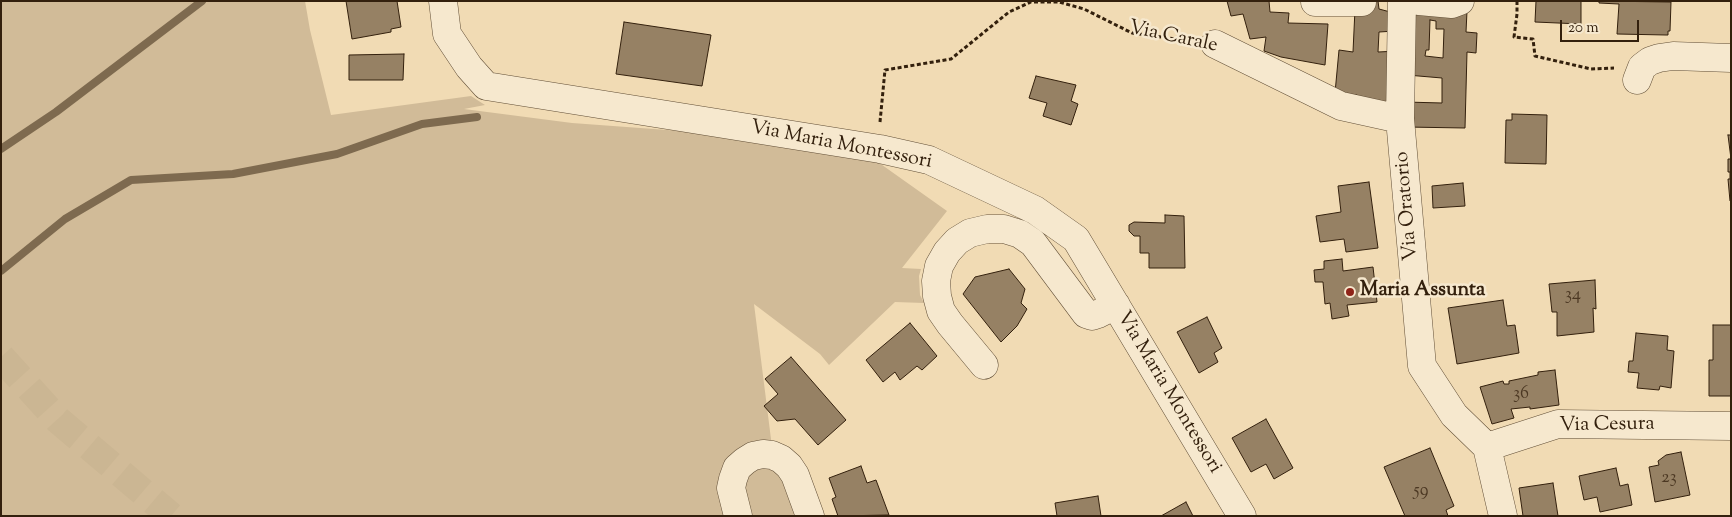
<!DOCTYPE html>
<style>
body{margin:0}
#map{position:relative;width:1732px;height:517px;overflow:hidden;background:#f1dbb4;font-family:"Sorts Mill Goudy",serif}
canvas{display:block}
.frame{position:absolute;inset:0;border:2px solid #33200d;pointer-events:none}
.scale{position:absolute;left:1560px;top:20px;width:79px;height:22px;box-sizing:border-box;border:2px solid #33200d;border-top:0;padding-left:6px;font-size:15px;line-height:18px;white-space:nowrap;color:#33200d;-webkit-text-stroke:4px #f6e8ce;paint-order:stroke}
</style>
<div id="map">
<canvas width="1732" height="517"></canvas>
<div class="frame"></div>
<div class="scale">20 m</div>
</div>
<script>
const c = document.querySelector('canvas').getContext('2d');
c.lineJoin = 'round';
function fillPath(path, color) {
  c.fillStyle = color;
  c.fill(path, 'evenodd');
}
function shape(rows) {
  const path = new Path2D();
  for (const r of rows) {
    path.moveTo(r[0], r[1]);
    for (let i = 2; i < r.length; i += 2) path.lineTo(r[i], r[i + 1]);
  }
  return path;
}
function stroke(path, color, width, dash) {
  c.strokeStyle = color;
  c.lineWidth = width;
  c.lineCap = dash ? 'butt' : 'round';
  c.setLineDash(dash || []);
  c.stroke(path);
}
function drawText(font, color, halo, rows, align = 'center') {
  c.font = font + ' "Sorts Mill Goudy",serif';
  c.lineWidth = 5;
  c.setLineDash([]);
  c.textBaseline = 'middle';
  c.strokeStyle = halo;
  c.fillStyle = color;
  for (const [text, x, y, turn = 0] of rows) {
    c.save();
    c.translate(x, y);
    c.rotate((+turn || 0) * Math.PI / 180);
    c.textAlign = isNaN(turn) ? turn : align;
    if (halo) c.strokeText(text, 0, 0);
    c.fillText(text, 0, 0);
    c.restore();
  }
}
const green = shape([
 [1,1,305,1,310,30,331,115,471,96,485,105,464,109,572,123,763,137,868,155,947,211,902,268,921,269,919,276,920,295,924,303,895,302,829,365,820,354,754,304,773,455,810,516,1,516]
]);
const stream = shape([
 [1,149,56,112,202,1],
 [1,271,65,219,131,180,233,174,337,154,422,124,477,117]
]);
const building = shape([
 [346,1,397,1,401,27,391,29,391,32,352,39,346,1],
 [1227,1,1269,1,1270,12,1289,13,1288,23,1328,24,1325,65,1281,57,1264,51,1266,37,1250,39,1243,14,1231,16,1227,1],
 [1361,1,1378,1,1379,9,1394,13,1395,31,1379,32,1378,52,1398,51,1395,112,1355,104,1357,95,1335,93,1339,50,1353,52,1355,9,1361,1],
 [1536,1,1581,1,1581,24,1535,22,1536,1],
 [1599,1,1671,2,1670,31,1668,31,1668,35,1666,35,1617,34,1619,4,1599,3,1599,1],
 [1407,9,1467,11,1466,32,1477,33,1476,53,1467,52,1465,128,1406,127,1405,102,1442,103,1442,78,1407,75,1407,9],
 [1430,20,1436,21,1436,29,1444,29,1443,58,1425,56,1426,50,1429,50,1430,20],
 [624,22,711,35,702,86,616,74,624,22],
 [404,54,403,80,349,80,349,55,404,54],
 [1036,76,1076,85,1071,101,1078,104,1071,125,1043,116,1047,103,1029,98,1036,76],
 [1512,114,1547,115,1546,164,1505,163,1506,120,1512,120,1512,114],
 [1728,135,1731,135,1731,201,1730,201,1728,179,1730,179,1730,172,1728,172,1728,159,1731,159,1728,135],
 [1369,182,1378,248,1346,252,1344,239,1320,242,1316,216,1341,212,1338,186,1369,182],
 [1463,183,1465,206,1433,208,1432,186,1463,183],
 [1165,215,1184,216,1185,268,1149,268,1149,253,1140,253,1140,236,1134,236,1129,231,1129,225,1134,222,1165,223,1165,215],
 [1342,259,1343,271,1373,267,1377,302,1347,305,1349,316,1332,319,1330,303,1325,304,1323,282,1315,282,1314,270,1324,269,1324,261,1342,259],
 [1009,269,1025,289,1021,303,1027,309,1017,326,1001,342,963,294,975,277,1009,269],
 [1595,280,1596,309,1593,308,1594,332,1557,336,1557,312,1552,312,1549,284,1595,280],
 [1503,300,1507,326,1515,325,1519,353,1457,364,1448,308,1503,300],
 [1207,317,1222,348,1214,353,1218,362,1199,373,1177,332,1207,317],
 [910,323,937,356,922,370,917,366,900,380,895,372,883,382,866,360,910,323],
 [1713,325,1731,325,1731,396,1709,396,1709,360,1713,360,1713,325],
 [1636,333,1668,336,1667,350,1674,351,1671,388,1660,386,1659,390,1637,388,1639,373,1628,372,1629,361,1633,361,1636,333],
 [791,357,846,420,818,445,795,419,777,421,764,406,778,394,765,379,791,357],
 [1555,370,1559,405,1530,409,1530,407,1511,409,1514,418,1492,424,1480,387,1503,381,1504,384,1509,384,1509,381,1538,375,1538,372,1555,370],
 [1266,419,1293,468,1274,479,1266,464,1251,472,1232,438,1266,419],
 [1430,448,1454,506,1446,510,1448,516,1405,516,1384,467,1430,448],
 [1681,452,1690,495,1655,502,1649,467,1659,465,1658,461,1666,455,1681,452],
 [861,466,867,483,876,480,889,515,838,516,832,499,836,497,829,478,861,466],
 [1616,468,1620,486,1628,484,1632,505,1600,512,1597,497,1584,500,1579,476,1616,468],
 [1553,483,1558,516,1523,516,1519,488,1553,483],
 [1098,496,1101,516,1057,516,1055,503,1098,496],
 [1186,502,1193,516,1161,516,1186,502]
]);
const highwayTunnel = shape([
 [1,357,58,420,171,516]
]);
const path = shape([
 [1517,1,1517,14,1514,37,1533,39,1535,56,1591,69,1614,68],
 [880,122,885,70,951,59,1009,12,1031,2,1059,2,1084,9,1132,33,1190,41]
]);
const minor = shape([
 [443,1,447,34,469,67,486,86,880,149,929,160,1035,210,1076,239,1242,516],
 [1402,1,1400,119,1422,366,1454,415,1487,447],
 [1419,1,1452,4,1460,1],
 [1315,2,1362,2],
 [1215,44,1341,106,1400,119],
 [1637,80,1642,67,1650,61,1659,58,1673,56,1731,58],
 [984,365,950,324,941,311,937,296,936,281,939,266,947,252,957,241,970,233,987,229,1004,229,1020,234,1033,243,1086,314,1092,316,1098,314,1116,305],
 [1487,447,1558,424,1731,426],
 [1487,447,1503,516],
 [738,516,731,488,733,479,737,468,745,461,753,456,763,454,772,455,781,459,789,466,795,475,810,516]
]);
const markers = [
 [1350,292,5,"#8f2418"]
];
const numberNames = [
 ["34",1573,296],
 ["36",1521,395],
 ["23",1669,479],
 ["59",1421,492]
];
const streetNames = [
 ["Via Carale",1173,38,12],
 ["Via Maria Montessori",841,146,11],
 ["Via Oratorio",1408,206,-95],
 ["Via Maria Montessori",1168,393,59],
 ["Via Cesura",1607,426,-1]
];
const poiNames = [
 ["Maria Assunta",1360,292]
];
fillPath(green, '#d1bb98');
stroke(stream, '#7e6a4f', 8);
fillPath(building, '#968164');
stroke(building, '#33200d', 1);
stroke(highwayTunnel, '#cbb693', 28, [28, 14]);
stroke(minor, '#624f37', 29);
stroke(path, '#33200d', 3, [4, 2.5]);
stroke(minor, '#f6e8ce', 28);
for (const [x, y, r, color] of markers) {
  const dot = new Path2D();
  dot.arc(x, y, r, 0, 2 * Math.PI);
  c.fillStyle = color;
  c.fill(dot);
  stroke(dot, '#f6e8ce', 2);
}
drawText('18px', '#4c3823', null, numberNames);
drawText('20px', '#33200d', '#f6e8ce', streetNames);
drawText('bold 20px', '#33200d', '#f6e8ce', poiNames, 'left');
</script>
